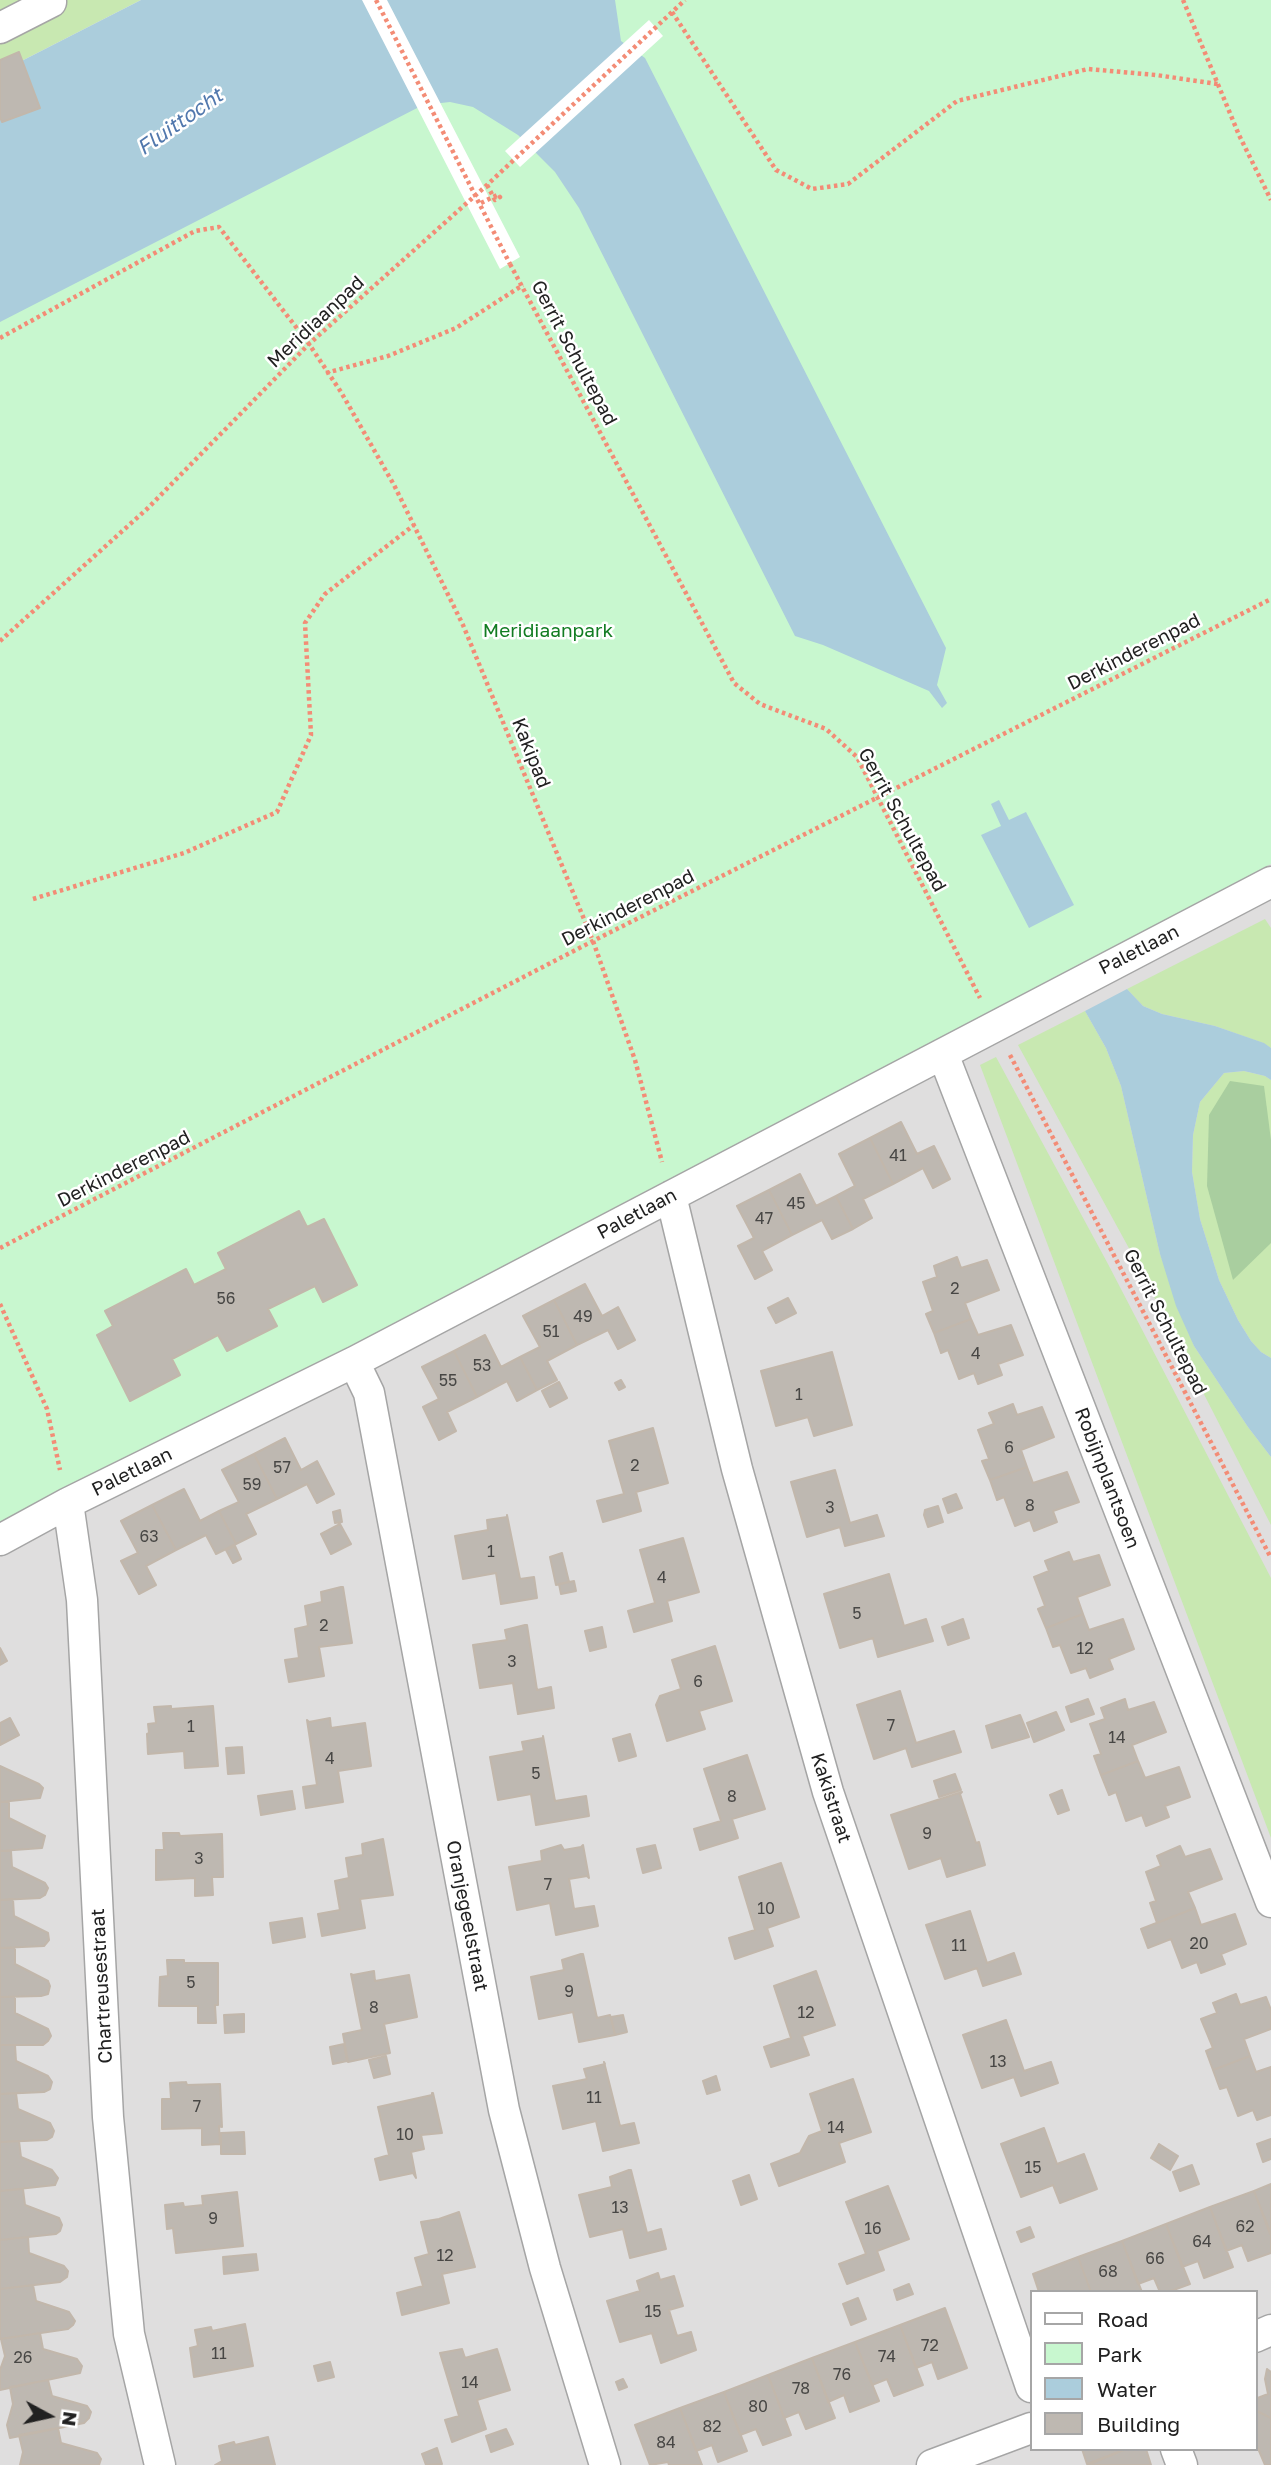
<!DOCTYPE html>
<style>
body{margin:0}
#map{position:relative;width:1271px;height:2465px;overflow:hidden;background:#f1eee8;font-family:"Golos Text",sans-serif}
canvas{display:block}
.legend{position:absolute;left:1030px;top:2290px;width:228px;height:161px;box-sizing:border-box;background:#fff;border:2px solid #a6a6a6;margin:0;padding:9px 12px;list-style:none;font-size:21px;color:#212121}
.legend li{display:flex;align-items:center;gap:14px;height:35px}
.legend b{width:35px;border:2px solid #a6a6a6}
.north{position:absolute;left:14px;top:2381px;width:70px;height:70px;-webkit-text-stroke:5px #fff;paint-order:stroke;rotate:98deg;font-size:19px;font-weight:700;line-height:28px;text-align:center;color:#212121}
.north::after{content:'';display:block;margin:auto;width:24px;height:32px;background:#212121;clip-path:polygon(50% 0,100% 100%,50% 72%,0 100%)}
</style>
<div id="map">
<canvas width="1271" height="2465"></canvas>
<ul class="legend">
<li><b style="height:9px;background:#fff"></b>Road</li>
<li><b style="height:19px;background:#c8f7cf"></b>Park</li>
<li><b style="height:19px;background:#abcddc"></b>Water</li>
<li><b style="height:19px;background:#beb8b1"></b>Building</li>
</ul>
<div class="north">N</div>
</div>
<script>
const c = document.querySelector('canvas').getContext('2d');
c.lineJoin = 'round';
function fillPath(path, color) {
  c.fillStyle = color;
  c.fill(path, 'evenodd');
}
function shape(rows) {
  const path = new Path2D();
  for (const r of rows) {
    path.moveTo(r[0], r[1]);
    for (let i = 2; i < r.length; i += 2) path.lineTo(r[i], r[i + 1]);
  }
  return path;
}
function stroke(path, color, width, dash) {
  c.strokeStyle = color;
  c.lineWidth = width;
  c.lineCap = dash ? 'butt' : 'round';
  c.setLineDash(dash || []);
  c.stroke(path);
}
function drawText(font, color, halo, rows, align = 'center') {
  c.font = font + ' "Golos Text",sans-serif';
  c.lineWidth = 5;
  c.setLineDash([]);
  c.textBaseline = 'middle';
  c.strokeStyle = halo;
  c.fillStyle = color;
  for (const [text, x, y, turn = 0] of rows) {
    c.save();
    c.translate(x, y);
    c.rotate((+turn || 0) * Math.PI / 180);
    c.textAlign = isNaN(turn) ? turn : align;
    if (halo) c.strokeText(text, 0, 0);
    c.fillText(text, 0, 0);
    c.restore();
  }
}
const residential = shape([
 [1271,853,1271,2465,0,2465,0,1505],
 [1031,2292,1255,2292,1255,2449,1031,2449]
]);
const grass = shape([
 [0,0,141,0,0,72],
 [1265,919,1271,928,1271,1048,1263,1043,1215,1026,1162,1014,1143,1006,1127,989],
 [1085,1011,1106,1048,1121,1086,1160,1254,1194,1346,1248,1427,1271,1457,1271,1525,1131,1252,1018,1045],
 [996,1057,1108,1264,1271,1578,1271,1838,980,1065],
 [1244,1071,1265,1076,1271,1080,1271,1358,1261,1352,1251,1341,1238,1320,1219,1280,1200,1219,1192,1172,1193,1135,1200,1102,1224,1073]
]);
const forest = shape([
 [1230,1081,1264,1086,1271,1140,1271,1243,1233,1280,1207,1186,1209,1115]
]);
const park = shape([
 [518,0,1271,0,1271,864,0,1537,0,294]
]);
const water = shape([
 [141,0,615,0,621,41,645,58,946,648,937,685,947,703,942,708,929,691,823,645,795,636,579,208,555,172,518,135,473,107,450,102,423,105,0,322,0,72],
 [999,800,1009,820,1026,812,1074,905,1029,928,981,835,1001,826,991,804],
 [1127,989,1143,1006,1162,1014,1215,1026,1264,1043,1271,1048,1271,1080,1265,1076,1244,1071,1224,1073,1200,1102,1193,1135,1192,1172,1200,1219,1219,1280,1238,1320,1251,1341,1261,1352,1271,1358,1271,1457,1248,1427,1194,1346,1176,1306,1160,1254,1121,1086,1106,1048,1085,1011]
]);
const pier = shape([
 [362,0,387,0,520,257,500,269],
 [649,20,663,36,520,167,505,151]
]);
const building = shape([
 [19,52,40,108,2,122,0,117,0,60,19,52],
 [901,1122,917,1154,934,1146,950,1179,933,1188,923,1168,893,1184,870,1138,901,1122],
 [870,1138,893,1184,863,1199,872,1218,853,1229,836,1196,855,1186,839,1154,870,1138],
 [800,1174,816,1206,836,1196,853,1229,832,1239,822,1220,792,1235,769,1190,800,1174],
 [769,1190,792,1235,762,1251,772,1270,755,1279,738,1246,754,1238,737,1206,769,1190],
 [299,1211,307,1227,324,1219,357,1285,323,1302,315,1286,268,1309,277,1326,227,1351,218,1335,172,1359,180,1375,130,1401,97,1335,113,1326,105,1311,186,1269,194,1285,226,1269,218,1253,299,1211],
 [957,1257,961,1268,987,1260,999,1290,965,1303,971,1319,934,1333,926,1314,933,1311,923,1282,937,1277,934,1266,957,1257],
 [585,1284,602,1316,618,1307,635,1340,618,1349,608,1330,577,1345,554,1300,585,1284],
 [788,1298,796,1313,776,1323,768,1308,788,1298],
 [554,1300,577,1345,547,1361,557,1380,537,1390,520,1357,540,1347,523,1316,554,1300],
 [971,1319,978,1335,1011,1325,1023,1355,998,1364,1002,1375,978,1384,974,1373,959,1379,948,1350,941,1353,934,1333,971,1319],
 [485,1335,501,1367,520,1357,537,1390,517,1401,507,1381,477,1397,454,1351,485,1335],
 [454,1351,477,1397,447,1412,456,1431,439,1440,423,1407,439,1399,422,1367,454,1351],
 [832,1352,852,1425,814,1436,808,1417,776,1426,761,1371,832,1352],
 [621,1380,625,1387,619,1390,615,1383,621,1380],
 [559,1382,567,1398,550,1407,542,1391,559,1382],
 [1013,1404,1017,1415,1042,1407,1054,1437,1021,1450,1027,1467,990,1480,982,1461,989,1459,978,1430,994,1424,989,1413,1013,1404],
 [653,1428,668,1483,636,1492,641,1511,603,1522,597,1501,624,1494,609,1441,653,1428],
 [285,1438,301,1470,317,1461,334,1494,317,1503,307,1484,277,1499,254,1454,285,1438],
 [254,1454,277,1499,246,1514,256,1534,236,1544,219,1511,239,1502,222,1470,254,1454],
 [1027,1467,1033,1483,1067,1472,1079,1502,1053,1511,1057,1522,1034,1531,1030,1520,1015,1526,1004,1497,997,1500,990,1480,1027,1467],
 [835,1470,850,1523,877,1515,884,1536,845,1546,840,1527,807,1537,791,1482,835,1470],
 [184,1489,200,1521,219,1511,236,1544,216,1554,206,1535,176,1550,152,1505,184,1489],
 [956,1494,962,1508,948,1513,943,1499,956,1494],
 [152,1505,176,1550,146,1566,156,1585,139,1594,121,1561,138,1553,121,1521,152,1505],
 [938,1506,943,1522,928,1527,924,1515,925,1510,938,1506],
 [340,1510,342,1522,335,1523,333,1512,340,1510],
 [507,1515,520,1579,534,1577,537,1598,501,1604,496,1573,463,1579,455,1536,488,1530,487,1520,507,1517,507,1515],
 [340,1524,351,1544,331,1554,321,1534,340,1524],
 [683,1538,699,1592,667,1601,672,1621,634,1632,628,1611,655,1603,640,1550,683,1538],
 [235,1546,241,1559,233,1563,226,1550,235,1546],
 [1069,1552,1073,1562,1099,1555,1110,1585,1077,1597,1083,1614,1046,1628,1038,1609,1045,1606,1034,1577,1049,1571,1045,1561,1069,1552],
 [562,1553,569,1582,556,1585,550,1557,562,1553],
 [889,1574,904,1626,926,1619,933,1641,878,1657,873,1638,840,1648,824,1594,889,1574],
 [574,1581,576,1591,561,1594,559,1584,574,1581],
 [341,1587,343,1587,352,1643,319,1647,324,1676,289,1682,285,1660,299,1658,295,1629,308,1626,305,1606,322,1602,321,1592,341,1587],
 [1083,1614,1089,1630,1123,1619,1134,1649,1109,1659,1113,1669,1090,1678,1086,1668,1071,1673,1060,1645,1053,1647,1046,1628,1083,1614],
 [963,1619,969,1638,948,1645,942,1627,963,1619],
 [525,1625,527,1625,537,1690,551,1687,554,1708,518,1714,513,1683,480,1688,473,1645,507,1640,505,1630,525,1625],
 [602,1627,606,1647,590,1651,585,1631,602,1627],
 [715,1646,732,1701,699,1711,705,1729,667,1741,656,1705,660,1696,681,1689,672,1660,715,1646],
 [0,1648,7,1661,0,1665,0,1648],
 [900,1691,916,1743,954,1731,961,1752,912,1767,906,1748,874,1759,857,1705,900,1691],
 [1088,1699,1094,1714,1071,1722,1066,1707,1088,1699],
 [1125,1699,1128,1710,1154,1702,1166,1732,1132,1745,1138,1761,1101,1775,1094,1756,1101,1754,1090,1724,1105,1719,1101,1708,1125,1699],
 [171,1706,171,1709,213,1706,218,1766,185,1768,184,1751,148,1754,147,1734,149,1733,148,1724,156,1723,154,1707,171,1706],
 [1056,1712,1064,1730,1034,1742,1027,1723,1056,1712],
 [1020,1715,1029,1737,992,1748,986,1726,1020,1715],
 [10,1718,19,1735,0,1745,0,1723,10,1718],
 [330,1718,331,1728,365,1723,371,1766,338,1771,343,1802,306,1808,303,1787,317,1785,307,1720,309,1722,330,1718],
 [630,1734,636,1756,619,1761,613,1739,630,1734],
 [543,1736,555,1801,586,1796,589,1816,536,1825,531,1794,498,1800,490,1757,524,1751,522,1742,543,1738,543,1736],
 [242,1747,244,1773,228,1774,226,1748,242,1747],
 [747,1755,765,1809,732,1819,738,1838,700,1850,694,1829,721,1821,704,1769,747,1755],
 [1138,1761,1145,1778,1179,1767,1190,1797,1165,1806,1169,1817,1146,1826,1142,1815,1126,1821,1116,1792,1109,1795,1101,1775,1138,1761],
 [0,1766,39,1784,43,1788,40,1798,0,1802,0,1766],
 [955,1774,961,1790,939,1797,934,1781,955,1774],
 [1062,1790,1069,1810,1058,1814,1050,1795,1062,1790],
 [292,1791,295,1809,261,1815,258,1796,292,1791],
 [962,1792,960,1794,976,1843,979,1842,985,1865,947,1877,941,1858,909,1869,891,1815,962,1792],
 [0,1802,9,1802,9,1818,45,1836,42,1848,0,1851,0,1802],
 [163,1833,179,1833,180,1836,222,1834,223,1877,212,1877,213,1895,195,1896,195,1878,156,1880,156,1850,164,1850,163,1833],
 [383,1839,393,1895,360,1899,365,1928,322,1936,318,1914,340,1910,335,1881,349,1878,346,1858,363,1855,362,1844,383,1839],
 [561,1845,564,1850,581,1847,583,1845,589,1878,587,1876,569,1879,574,1909,594,1906,598,1926,556,1935,550,1903,517,1910,509,1867,542,1861,541,1851,561,1845],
 [655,1845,661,1868,643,1873,637,1849,655,1845],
 [1180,1846,1185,1857,1210,1849,1222,1879,1188,1892,1195,1908,1157,1923,1150,1903,1156,1901,1146,1872,1161,1866,1157,1856,1180,1846],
 [0,1851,11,1851,12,1867,45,1883,48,1888,45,1895,40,1898,0,1900,0,1851],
 [781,1863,799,1917,767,1928,773,1946,735,1959,729,1938,755,1930,739,1877,781,1863],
 [13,1899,14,1916,48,1933,49,1940,44,1946,0,1948,0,1900,13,1899],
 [1195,1908,1201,1925,1235,1914,1246,1944,1221,1954,1225,1964,1201,1973,1197,1962,1182,1968,1171,1939,1148,1948,1141,1929,1195,1908],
 [970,1911,987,1963,1014,1953,1021,1974,983,1986,977,1968,945,1979,926,1925,970,1911],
 [302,1918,305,1937,273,1943,270,1923,302,1918],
 [0,1948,15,1948,15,1964,48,1981,50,1986,48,1994,41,1996,0,1997,0,1948],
 [581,1954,583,1954,597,2018,610,2015,615,2035,579,2042,573,2012,539,2019,531,1977,564,1970,562,1960,581,1954],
 [167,1960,184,1960,184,1963,218,1963,218,2005,215,2005,216,2023,198,2023,198,2006,159,2006,160,1977,168,1976,167,1960],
 [374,1971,375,1981,409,1975,417,2017,384,2024,390,2053,348,2062,343,2034,362,2030,351,1974,353,1975,374,1971],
 [816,1971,835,2025,802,2036,809,2055,771,2067,764,2047,791,2038,774,1986,816,1971],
 [1236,1994,1240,2005,1266,1997,1271,2010,1271,2029,1244,2039,1250,2056,1213,2070,1206,2051,1213,2048,1201,2019,1217,2013,1213,2003,1236,1994],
 [0,1997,15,1997,15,2013,48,2029,51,2036,48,2041,43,2045,0,2045,0,1997],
 [244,2014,244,2032,225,2033,224,2015,244,2014],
 [623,2015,627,2032,615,2035,611,2017,623,2015],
 [1006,2020,1024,2071,1051,2062,1058,2083,1021,2096,1014,2077,982,2088,963,2035,1006,2020],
 [344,2044,347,2061,333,2064,330,2047,344,2044],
 [0,2045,15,2045,16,2061,48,2076,52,2082,50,2089,44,2092,0,2094,0,2045],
 [386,2056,390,2074,374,2078,369,2060,386,2056],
 [1250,2056,1256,2072,1271,2067,1271,2115,1257,2120,1253,2110,1238,2116,1227,2087,1220,2089,1213,2070,1250,2056],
 [604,2062,620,2126,634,2123,639,2143,603,2151,596,2121,563,2129,553,2086,587,2079,584,2069,605,2064,604,2062],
 [716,2076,720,2090,707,2094,703,2081,716,2076],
 [853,2079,871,2132,839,2143,845,2162,779,2186,771,2164,800,2153,809,2136,822,2131,810,2094,853,2079],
 [186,2082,187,2085,220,2084,222,2127,219,2126,220,2144,202,2145,202,2128,162,2129,162,2099,171,2099,170,2083,186,2082],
 [16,2093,18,2109,50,2123,54,2131,52,2137,47,2140,0,2142,0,2094,16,2093],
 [432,2093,433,2093,442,2133,421,2135,424,2149,411,2152,416,2178,413,2173,380,2180,375,2159,389,2155,378,2107,432,2095,432,2093],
 [1044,2128,1057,2164,1084,2154,1097,2189,1060,2203,1053,2185,1021,2197,1001,2144,1044,2128],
 [244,2132,245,2154,221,2154,221,2133,244,2132],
 [1271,2139,1271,2159,1263,2162,1257,2144,1271,2139],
 [19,2141,21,2157,52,2170,58,2178,55,2185,0,2191,0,2142,19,2141],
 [1159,2144,1178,2156,1170,2170,1151,2158,1159,2144],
 [1192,2165,1199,2184,1180,2191,1173,2172,1192,2165],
 [629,2170,631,2170,647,2233,661,2229,666,2249,630,2258,623,2229,590,2237,579,2195,612,2187,610,2177,629,2170],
 [749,2175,757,2199,741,2205,733,2181,749,2175],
 [1271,2184,1271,2234,1270,2234,1254,2191,1271,2184],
 [888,2186,909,2239,877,2251,884,2270,847,2284,839,2264,866,2254,846,2202,888,2186],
 [23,2189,25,2205,59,2218,62,2225,60,2231,56,2234,0,2240,0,2191,23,2189],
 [1254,2191,1271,2234,1271,2253,1248,2261,1242,2245,1226,2251,1210,2207,1254,2191],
 [237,2192,243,2246,176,2253,173,2228,167,2229,165,2205,183,2203,184,2207,203,2205,202,2196,237,2192],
 [1210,2207,1233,2267,1204,2278,1198,2261,1182,2267,1166,2224,1210,2207],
 [459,2212,475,2267,442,2274,449,2303,402,2315,397,2293,423,2286,415,2258,429,2254,421,2222,439,2219,459,2212],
 [1166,2224,1190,2284,1168,2292,1160,2292,1154,2278,1138,2284,1122,2241,1166,2224],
 [1030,2227,1034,2237,1021,2242,1017,2232,1030,2227],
 [28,2237,29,2253,64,2266,68,2271,67,2277,60,2282,0,2289,0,2240,28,2237],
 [1122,2241,1142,2292,1091,2292,1078,2257,1122,2241],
 [256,2254,258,2270,224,2274,223,2257,256,2254],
 [1078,2257,1091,2292,1039,2292,1033,2274,1078,2257],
 [658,2273,660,2280,674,2276,683,2306,669,2310,677,2336,691,2332,696,2350,661,2363,652,2333,620,2342,607,2301,640,2291,637,2281,658,2273],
 [909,2284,913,2294,897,2300,894,2290,909,2284],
 [33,2285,36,2301,69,2312,75,2321,73,2325,68,2329,0,2339,0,2289,33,2285],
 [858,2298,866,2319,851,2325,843,2304,858,2298],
 [945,2308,967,2368,938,2379,932,2362,916,2368,900,2325,945,2308],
 [245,2324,253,2366,194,2377,190,2348,198,2346,195,2330,211,2327,212,2331,245,2324],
 [900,2325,923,2385,894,2396,887,2379,872,2385,855,2342,900,2325],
 [40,2333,43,2349,77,2359,82,2366,80,2373,0,2390,0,2370,5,2356,1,2339,40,2333],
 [855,2342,879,2401,850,2412,844,2395,828,2402,812,2358,855,2342],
 [462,2349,465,2358,497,2349,510,2390,477,2400,486,2429,452,2442,445,2420,459,2416,440,2353,462,2349],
 [812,2358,835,2418,806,2429,799,2412,784,2418,768,2375,812,2358],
 [330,2362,334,2377,318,2381,314,2366,330,2362],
 [1267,2369,1271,2372,1271,2418,1255,2410,1255,2399,1268,2394,1265,2379,1267,2369],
 [768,2375,791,2435,763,2445,756,2429,740,2435,724,2392,768,2375],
 [623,2379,627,2387,619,2390,616,2382,623,2379],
 [48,2380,52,2396,87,2406,91,2412,89,2418,84,2423,10,2438,7,2425,13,2404,10,2387,48,2380],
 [724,2392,747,2451,718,2462,712,2445,696,2451,680,2408,724,2392],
 [680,2408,702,2465,669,2465,668,2462,650,2465,635,2425,680,2408],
 [1255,2410,1271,2418,1271,2465,1265,2465,1257,2446,1255,2446,1255,2410],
 [58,2428,61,2443,97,2453,101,2459,99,2465,20,2465,23,2452,19,2435,58,2428],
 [506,2429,513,2444,491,2452,486,2436,506,2429],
 [268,2437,275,2465,215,2465,222,2461,219,2446,234,2442,235,2445,268,2437],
 [437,2448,442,2464,426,2465,422,2454,437,2448],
 [1082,2449,1126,2449,1087,2464,1082,2449],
 [1126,2449,1146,2449,1151,2465,1088,2465,1126,2449]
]);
const path = shape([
 [1183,0,1239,135,1271,200],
 [672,12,776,170,812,189,848,184,957,101,1088,69,1156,75,1218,84],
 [487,185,495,200,500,197,497,195],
 [510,264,734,683,760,704,826,729,857,757,980,998],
 [0,338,195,231,219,227,309,344,341,392,394,485,463,625,593,941,635,1060,662,1162],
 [326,373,388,356,456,328,523,285],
 [0,641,148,508,309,344,487,185,685,0],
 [33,899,184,853,277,812,311,735,305,623,325,594,414,525],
 [1010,1055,1271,1558],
 [0,1248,593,941,1271,599],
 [0,1304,47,1409,60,1470]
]);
const street = shape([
 [0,28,51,2],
 [943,1054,1271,1902],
 [671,1196,737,1469,828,1792,1031,2387],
 [354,1362,369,1393,504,2110,545,2268,605,2465],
 [68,1503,82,1600,108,2117,129,2334,160,2465],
 [0,1540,68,1503,354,1362,1271,882],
 [1255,2337,1271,2330],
 [1176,2449,1182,2465],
 [932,2465,1031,2428]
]);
const pathBridge = shape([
 [376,0,510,264],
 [481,203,497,195]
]);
const numberNames = [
 ["41",898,1156],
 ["45",796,1204],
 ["47",764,1219],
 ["2",955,1289],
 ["56",226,1299],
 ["49",583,1317],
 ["51",551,1332],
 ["4",976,1354],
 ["53",482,1366],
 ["55",448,1381],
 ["1",799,1395],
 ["6",1009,1448],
 ["2",635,1466],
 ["57",282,1468],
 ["59",252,1485],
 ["8",1030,1506],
 ["3",830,1508],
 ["63",149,1537],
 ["1",491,1552],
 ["4",662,1578],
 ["5",857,1614],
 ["2",324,1626],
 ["12",1085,1649],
 ["3",512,1662],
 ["6",698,1682],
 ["7",891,1726],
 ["1",191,1727],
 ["14",1117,1738],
 ["4",330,1759],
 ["5",536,1774],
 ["8",732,1797],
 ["9",927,1834],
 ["3",199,1859],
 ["7",548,1885],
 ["10",766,1909],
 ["20",1199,1944],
 ["11",959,1946],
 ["5",191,1983],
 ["9",569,1992],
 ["8",374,2008],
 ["12",806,2013],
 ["13",998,2062],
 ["11",594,2098],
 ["7",197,2107],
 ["14",836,2128],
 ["10",405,2135],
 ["15",1033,2168],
 ["13",620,2208],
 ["9",213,2219],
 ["62",1245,2227],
 ["16",873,2229],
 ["64",1202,2242],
 ["12",445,2256],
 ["66",1155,2259],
 ["68",1108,2272],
 ["15",653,2312],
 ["72",930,2346],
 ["11",219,2354],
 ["74",887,2357],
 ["26",23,2358],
 ["76",842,2375],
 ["14",470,2383],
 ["78",801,2389],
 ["80",758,2407],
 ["82",712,2427],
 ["84",666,2443]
];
const streetNames = [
 ["Meridiaanpad",316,322,-43],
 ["Gerrit Schultepad",574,353,62],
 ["Derkinderenpad",1134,652,-27],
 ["Kakipad",531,753,68],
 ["Gerrit Schultepad",902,820,61],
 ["Derkinderenpad",628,908,-27],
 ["Paletlaan",1139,950,-27],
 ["Derkinderenpad",124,1169,-27],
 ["Paletlaan",637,1214,-28],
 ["Gerrit Schultepad",1165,1322,63],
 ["Paletlaan",132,1472,-26],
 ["Robijnplantsoen",1107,1478,69],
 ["Kakistraat",831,1798,72],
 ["Oranjegeelstraat",467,1916,79],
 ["Chartreusestraat",102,1986,-93]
];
const parkNames = [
 ["Meridiaanpark",548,631]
];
const waterNames = [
 ["Fluittocht",180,122,-35]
];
fillPath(residential, '#dfdede');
fillPath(grass, '#c8e8b1');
fillPath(forest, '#a9ce9f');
fillPath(park, '#c8f7cf');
fillPath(water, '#abcddc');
fillPath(pier, '#fff');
fillPath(building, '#beb8b1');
stroke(building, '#c2b7ab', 2);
stroke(street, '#a5a5a5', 33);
stroke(path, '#f38c76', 4.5, [3.5, 3.5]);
stroke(street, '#fff', 30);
stroke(pathBridge, '#f38c76', 4.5, [3.5, 3.5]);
drawText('16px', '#484745', null, numberNames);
drawText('19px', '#212121', '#fff', streetNames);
drawText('19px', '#127c22', '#fff', parkNames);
drawText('italic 21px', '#5178ad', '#fff', waterNames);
</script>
